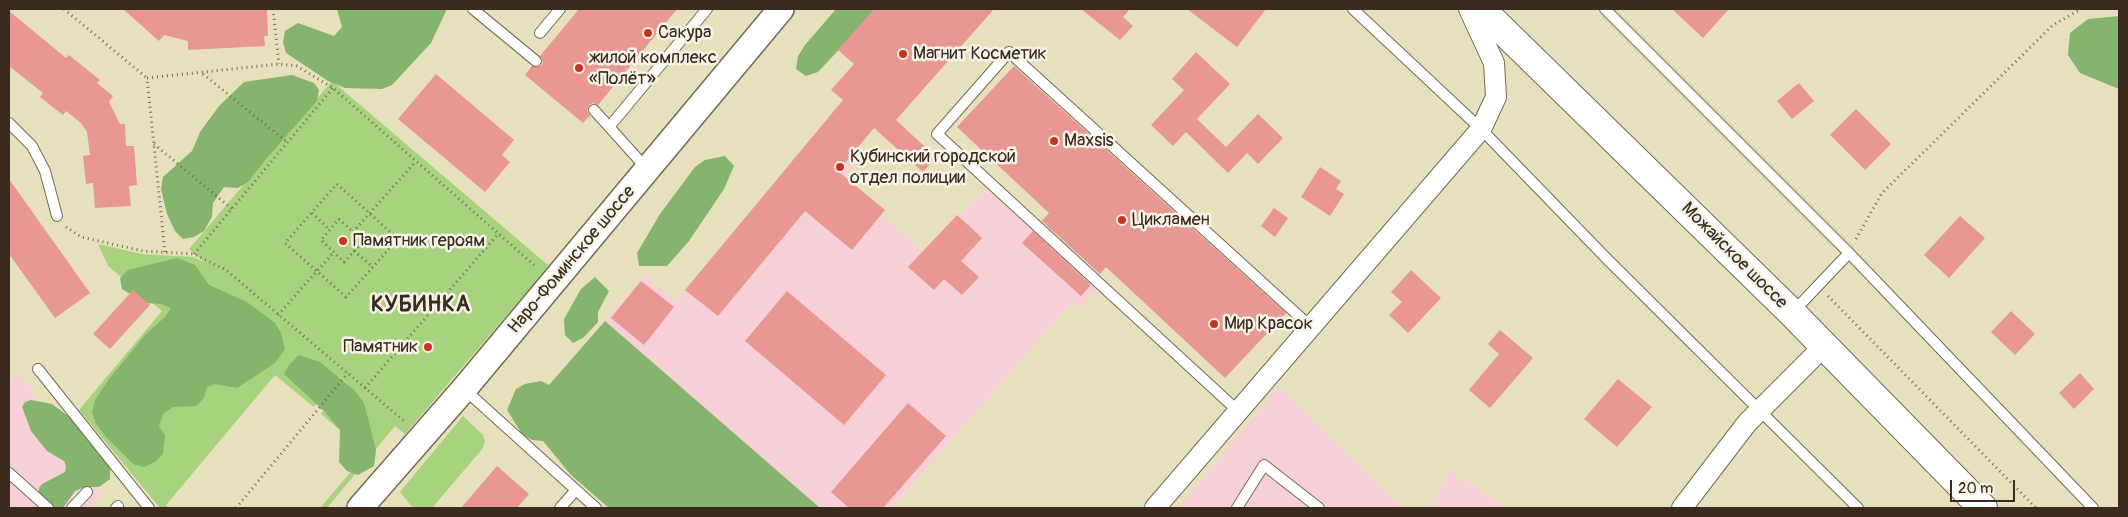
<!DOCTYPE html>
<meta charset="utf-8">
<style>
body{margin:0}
#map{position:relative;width:2128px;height:517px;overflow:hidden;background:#e6e0bd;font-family:Pangolin,sans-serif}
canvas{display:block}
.frame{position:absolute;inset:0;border:10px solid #3b2a1e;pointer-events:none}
.scale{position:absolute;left:1950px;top:480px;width:65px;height:22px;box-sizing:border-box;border:2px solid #3b2a1e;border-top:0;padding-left:6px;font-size:15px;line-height:18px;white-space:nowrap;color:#3b2a1e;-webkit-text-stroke:4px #f7f3e8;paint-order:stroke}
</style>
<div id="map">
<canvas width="2128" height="517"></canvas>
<div class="frame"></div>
<div class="scale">20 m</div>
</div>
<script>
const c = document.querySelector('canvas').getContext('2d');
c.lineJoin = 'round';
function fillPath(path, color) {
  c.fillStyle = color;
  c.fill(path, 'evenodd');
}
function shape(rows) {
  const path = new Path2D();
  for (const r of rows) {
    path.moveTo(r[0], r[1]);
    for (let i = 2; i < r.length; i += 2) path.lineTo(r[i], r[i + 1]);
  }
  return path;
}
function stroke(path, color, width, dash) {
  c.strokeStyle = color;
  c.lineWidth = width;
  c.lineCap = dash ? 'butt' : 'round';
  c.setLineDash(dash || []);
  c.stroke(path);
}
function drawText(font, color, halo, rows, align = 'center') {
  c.font = font + ' Pangolin,sans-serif';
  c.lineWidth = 5;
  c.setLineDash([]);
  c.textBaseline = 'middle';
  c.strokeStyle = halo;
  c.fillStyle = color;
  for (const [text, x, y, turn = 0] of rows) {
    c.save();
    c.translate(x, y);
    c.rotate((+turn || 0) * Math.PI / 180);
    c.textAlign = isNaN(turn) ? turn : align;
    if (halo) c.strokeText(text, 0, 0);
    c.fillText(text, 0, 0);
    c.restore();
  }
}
const built = shape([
 [823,130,858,161,841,180,926,254,984,189,1098,286,1079,309,1072,302,892,508,820,508,605,321,645,275,675,301],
 [20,375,103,494,89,508,9,508,9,383],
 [1279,386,1402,508,1431,507,1449,470,1507,508,1179,508]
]);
const green = shape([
 [332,81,549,266,405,434,395,426,327,508,320,508,367,453,321,414,346,383,339,377,314,407,275,375,166,505,169,508,160,508,79,410,162,311,108,266,98,244,142,254,193,257,204,262,189,249],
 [463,416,483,435,485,441,483,448,432,508,413,508,400,492]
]);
const forest = shape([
 [337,9,447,9,431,43,392,85,382,89,345,88,328,81,286,53,283,42,285,31,298,23,334,36,342,27],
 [836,9,877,9,818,72,806,76,796,69,798,56,805,45],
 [2119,16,2119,89,2080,73,2068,55,2070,33,2088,19],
 [292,75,314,83,319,90,317,101,267,158,248,182,238,188,224,187,213,203,212,217,204,231,194,237,183,239,175,231,167,214,161,189,163,177,192,151,200,132,219,106,244,82],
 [725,156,734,166,724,189,689,241,667,266,639,266,637,253,660,214,695,167,705,160],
 [177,258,195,265,209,285,247,302,275,323,281,333,285,349,275,363,237,388,215,384,207,387,204,398,196,406,173,407,163,414,159,427,165,435,163,454,155,462,144,467,133,464,107,438,96,424,92,413,95,400,109,379,145,335,165,317,171,308,161,304,145,303,122,289,120,278,128,270],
 [595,277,609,291,598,312,598,322,583,338,573,343,565,335,564,319,581,289],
 [605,321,820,508,609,508,571,475,543,441,532,440,522,434,507,410,516,389,525,384,541,381,549,385],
 [299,355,320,362,354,390,364,403,376,450,374,466,358,475,347,471,339,462,340,430,325,412,284,374,289,365],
 [31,400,52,404,72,419,110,468,110,479,99,487,85,487,75,491,63,508,46,508,39,501,39,488,42,484,65,472,66,466,64,461,47,451,31,431,22,407,25,402]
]);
const building = shape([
 [123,9,267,9,268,36,264,36,265,46,188,50,188,41,164,35,159,41],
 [579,9,677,9,598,105,593,103,589,105,587,111,590,115,583,123,525,75,532,66,541,66,543,62,540,56],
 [874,9,994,9,896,120,936,157,923,172,874,128,838,171,885,210,852,250,805,211,718,316,685,290,843,100,831,90,854,64,838,50],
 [1081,9,1130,9,1123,17,1133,26,1120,40],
 [1187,9,1266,9,1237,47],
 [1672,9,1729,9,1703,38],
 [9,11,66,58,69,55,100,80,97,83,113,96,109,102,120,124,125,124,126,146,134,146,137,185,129,186,131,206,95,208,93,183,86,184,83,156,90,155,87,132,81,123,66,111,63,115,40,97,43,93,9,66],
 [1196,52,1230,84,1197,119,1226,147,1258,114,1283,138,1258,164,1247,153,1228,173,1186,132,1173,146,1151,125,1184,90,1172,79],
 [1014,66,1286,313,1225,378,1106,267,1100,274,1042,221,1049,213,957,127],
 [436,74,514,140,502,155,510,162,485,192,398,119],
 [1799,83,1814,101,1792,119,1777,101],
 [1856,109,1891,144,1865,170,1830,135],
 [1320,167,1341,181,1336,189,1344,194,1330,216,1301,197],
 [9,179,90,293,55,318,9,254],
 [1274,208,1288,218,1275,237,1261,226],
 [957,215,982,238,961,261,979,277,962,295,944,279,934,290,908,267],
 [1960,216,1985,238,1949,278,1924,255],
 [1033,231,1091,285,1081,296,1022,243],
 [1411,270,1441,298,1408,333,1389,315,1402,302,1391,292],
 [641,281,674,307,644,345,611,318],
 [133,290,150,305,110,349,93,334],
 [787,291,886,375,844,425,745,341],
 [2011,311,2035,334,2015,355,1991,332],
 [1500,330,1533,358,1490,408,1469,390,1499,354,1488,344],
 [2080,373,2094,389,2074,409,2059,393],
 [1618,379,1652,407,1617,447,1584,419],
 [908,403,946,436,883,508,849,508,831,492],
 [497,466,529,494,517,508,461,508]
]);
const path = shape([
 [64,9,147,78],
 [273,9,279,64],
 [203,74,288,143],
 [154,144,232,209],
 [337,184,398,239,346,297,285,243,337,184],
 [312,213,330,230],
 [339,219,363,241,344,262,321,240,339,219],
 [66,227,81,237,143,251,194,254,226,270,404,421],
 [353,232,416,161],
 [1856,239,1882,193,2053,25,2081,9],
 [354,251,373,267],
 [165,252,147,78,279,64,297,66,333,88,534,265],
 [194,254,333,88],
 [1828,296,2036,508],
 [278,315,334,252],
 [365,388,498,234],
 [236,508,348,373]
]);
const service = shape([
 [473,9,536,61],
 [1353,9,1481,129,1607,259,1858,508],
 [1605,9,1849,253,2093,508],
 [540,33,560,9],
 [594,110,647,169],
 [9,123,32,146,45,171,57,216],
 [610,126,707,9],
 [1793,312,1849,253],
 [38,369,149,508],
 [464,389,596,508],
 [1238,411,937,134,1009,52,1311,327],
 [9,473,48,508],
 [72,508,87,492],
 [116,508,118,506],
 [560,508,576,490],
 [1237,508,1264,465,1319,508]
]);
const minor = shape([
 [1155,508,1481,129,1496,97,1494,63,1469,9],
 [1682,508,1747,423,1824,346]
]);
const tertiary = shape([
 [360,508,464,389,781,9]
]);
const primary = shape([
 [1481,9,1792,313,1983,508]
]);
const markers = [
 [648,33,5,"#c8321e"],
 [903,54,5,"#c8321e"],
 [579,68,5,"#c8321e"],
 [1054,141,5,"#c8321e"],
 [840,167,5,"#c8321e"],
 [1122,220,5,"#c8321e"],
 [343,241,5,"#c8321e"],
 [1214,324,5,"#c8321e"],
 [428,347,5,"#c8321e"]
];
const poiNames = [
 ["Сакура",658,33],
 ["Магнит Косметик",913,54],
 ["жилой комплекс",589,58],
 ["«Полёт»",589,79],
 ["Maxsis",1064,141],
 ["Кубинский городской",850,157],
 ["отдел полиции",850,178],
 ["Цикламен",1132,220],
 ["Памятник героям",353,241],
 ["Мир Красок",1224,324],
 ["Памятник",418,347,"right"]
];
const streetNames = [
 ["Можайское шоссе",1734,256,45],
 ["Наро-Фоминское шоссе",572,260,-50]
];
const districtNames = [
 ["КУБИНКА",421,305]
];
fillPath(built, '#f6cfd7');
fillPath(green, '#a7d27e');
fillPath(forest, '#85b46d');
fillPath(building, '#e99793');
stroke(service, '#776a56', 12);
stroke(minor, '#776a56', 22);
stroke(tertiary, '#776a56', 28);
stroke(primary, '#776a56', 30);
stroke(path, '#776a56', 3, [1, 4]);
stroke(service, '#fff', 10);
stroke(minor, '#fff', 20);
stroke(tertiary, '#fff', 25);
stroke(primary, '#fff', 28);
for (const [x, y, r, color] of markers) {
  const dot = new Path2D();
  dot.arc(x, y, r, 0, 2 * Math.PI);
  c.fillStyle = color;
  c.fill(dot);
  stroke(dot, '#f7f3e8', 2);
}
drawText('18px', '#3b2a1e', '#f7f3e8', poiNames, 'left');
drawText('18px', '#3b2a1e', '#f7f3e8', streetNames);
c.letterSpacing = '1px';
drawText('bold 22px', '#3b2a1e', '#f7f3e8', districtNames);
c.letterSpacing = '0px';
</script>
